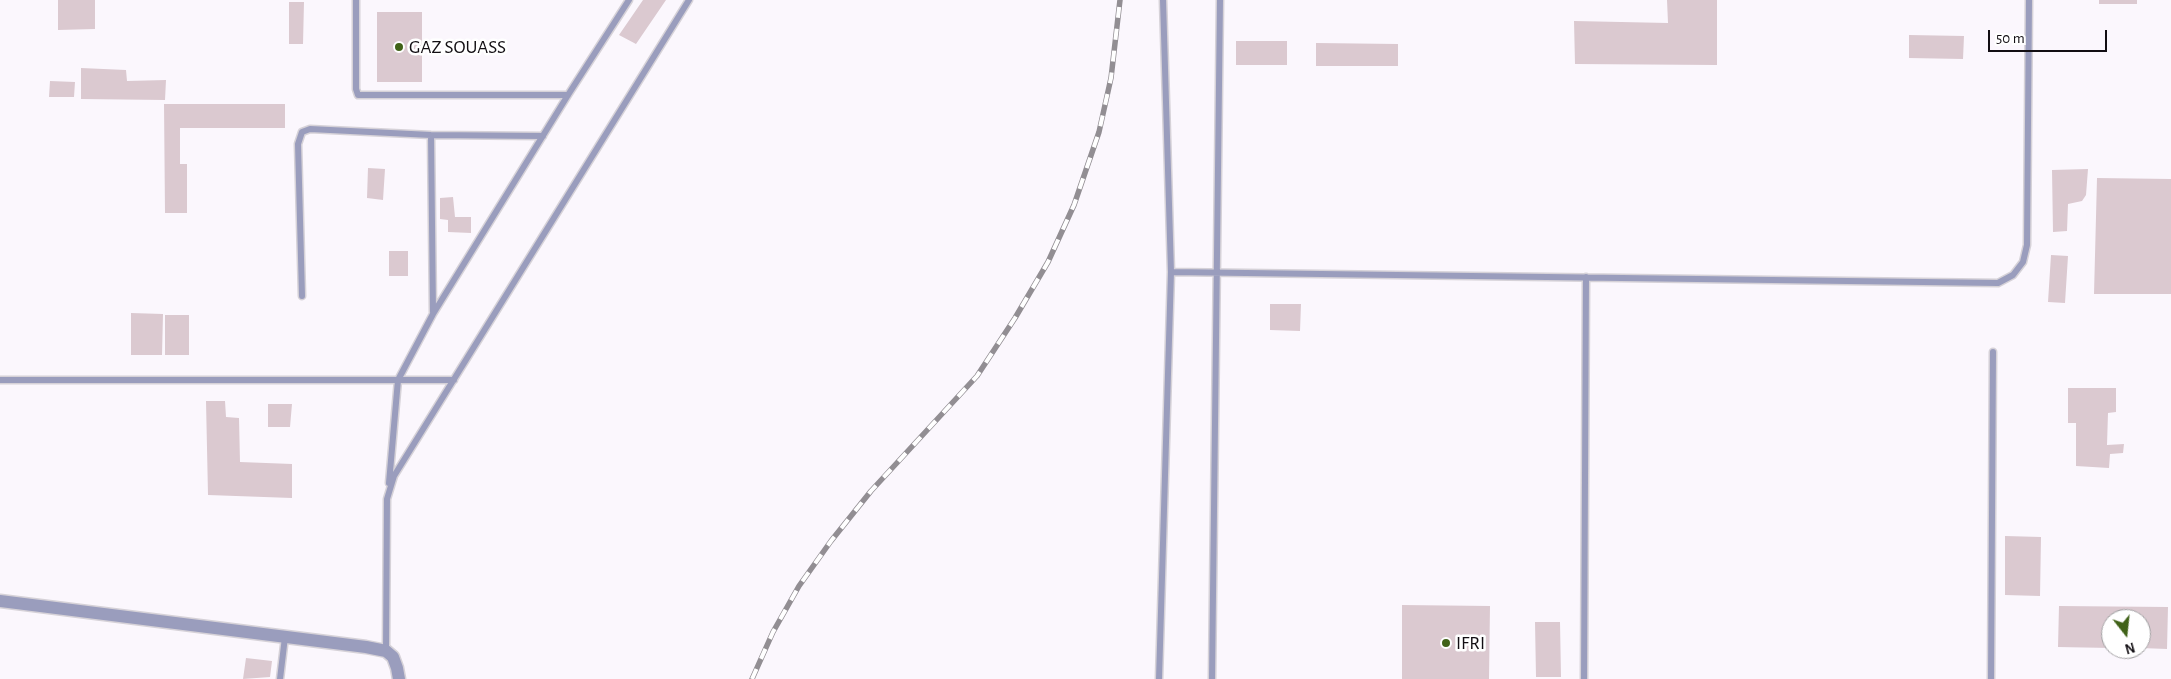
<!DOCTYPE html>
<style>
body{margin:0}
#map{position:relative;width:2171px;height:679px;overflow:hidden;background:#fbf7fd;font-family:"Alegreya Sans",sans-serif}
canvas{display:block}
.north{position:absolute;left:2101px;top:609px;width:50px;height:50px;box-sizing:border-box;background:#fff;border:1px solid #a09fa1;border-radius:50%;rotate:164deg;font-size:14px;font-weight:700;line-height:20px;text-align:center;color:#120e13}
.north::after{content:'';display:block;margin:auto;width:18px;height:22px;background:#406218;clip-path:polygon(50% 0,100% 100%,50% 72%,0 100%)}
.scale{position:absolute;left:1988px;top:30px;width:119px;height:22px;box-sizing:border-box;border:2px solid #120e13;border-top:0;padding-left:6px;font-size:15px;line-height:18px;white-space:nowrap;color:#120e13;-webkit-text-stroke:4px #fff;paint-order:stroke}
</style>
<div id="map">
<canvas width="2171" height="679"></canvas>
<div class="north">N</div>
<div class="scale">50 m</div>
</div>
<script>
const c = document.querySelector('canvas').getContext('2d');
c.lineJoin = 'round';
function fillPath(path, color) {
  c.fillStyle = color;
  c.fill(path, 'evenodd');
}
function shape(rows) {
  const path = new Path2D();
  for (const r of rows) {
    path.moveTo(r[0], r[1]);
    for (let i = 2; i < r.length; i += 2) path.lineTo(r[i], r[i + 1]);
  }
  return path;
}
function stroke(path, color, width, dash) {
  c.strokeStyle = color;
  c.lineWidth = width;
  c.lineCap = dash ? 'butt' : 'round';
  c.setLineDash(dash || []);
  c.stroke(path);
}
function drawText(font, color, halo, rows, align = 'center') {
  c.font = font + ' "Alegreya Sans",sans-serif';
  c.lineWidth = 5;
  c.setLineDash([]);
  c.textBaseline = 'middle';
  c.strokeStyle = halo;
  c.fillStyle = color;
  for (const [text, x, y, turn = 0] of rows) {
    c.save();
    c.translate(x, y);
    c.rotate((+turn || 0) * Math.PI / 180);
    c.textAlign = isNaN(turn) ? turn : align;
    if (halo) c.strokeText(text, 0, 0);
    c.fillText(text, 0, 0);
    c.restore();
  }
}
const building = shape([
 [58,0,95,0,95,29,58,30],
 [643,0,666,0,636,44,619,35],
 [1667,0,1717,0,1717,65,1575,64,1574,21,1668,23],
 [2099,0,2137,0,2137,4,2099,4],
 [289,2,304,2,303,44,289,44],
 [377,12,422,12,422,82,377,82],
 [1909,35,1964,36,1963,59,1909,58],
 [1236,41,1287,41,1287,65,1236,65],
 [1316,43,1398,44,1398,66,1316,66],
 [81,68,126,70,127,81,166,80,165,100,81,99],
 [50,81,75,82,74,97,49,97],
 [164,104,285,104,285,128,180,128,180,164,187,164,187,213,165,213],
 [368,168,385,169,383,200,367,198],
 [2088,169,2086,195,2082,201,2068,204,2067,231,2053,232,2052,170],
 [2097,178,2171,179,2171,294,2094,294],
 [453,197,455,217,471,217,471,233,448,232,448,220,440,219,440,198],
 [389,251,408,251,408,276,389,276],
 [2051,255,2068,256,2065,303,2048,302],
 [1270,304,1301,304,1300,331,1270,330],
 [131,313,163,314,162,355,131,355],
 [165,315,189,315,189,355,165,355],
 [2068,388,2116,388,2116,412,2108,413,2107,445,2124,444,2123,453,2110,454,2109,468,2076,466,2076,423,2068,423],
 [206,401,225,401,226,417,239,418,240,462,292,464,292,498,208,495],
 [268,404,292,404,290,427,268,427],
 [2005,536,2041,537,2040,596,2005,595],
 [1402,605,1490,606,1489,679,1402,679],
 [2059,606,2168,607,2167,649,2141,648,2141,619,2111,619,2111,648,2058,647],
 [1535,622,1560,622,1561,677,1536,677],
 [246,658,272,661,270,677,243,679]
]);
const service = shape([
 [356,0,356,89,358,95,568,95],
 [431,135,433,312],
 [1171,272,1998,283,2013,275,2023,262,2027,245,2029,0],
 [302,296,298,144,302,132,310,129,431,135,543,136],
 [0,380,454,380],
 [389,483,398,380,433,314,568,95,629,0],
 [386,651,387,499,394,476,689,0],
 [280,679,285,637],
 [1159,679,1171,272,1163,0],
 [1212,679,1220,0],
 [1584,679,1586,277],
 [1991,679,1993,352]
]);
const minor = shape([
 [0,601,366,647,386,651,393,657,397,668,399,679]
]);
const rail = shape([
 [752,679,773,632,799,586,831,541,871,491,977,376,1015,318,1048,262,1074,205,1099,132,1111,78,1120,0]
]);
const markers = [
 [399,47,5,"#406218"],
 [1446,643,5,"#406218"]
];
const poiNames = [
 ["GAZ SOUASS",409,47],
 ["IFRI",1456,643]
];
fillPath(building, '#dbc9d0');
stroke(service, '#d6d2d8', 9);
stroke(minor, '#d6d2d8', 15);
stroke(service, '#9a9dbd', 6);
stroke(minor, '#9a9dbd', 12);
stroke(rail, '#928e93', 5.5);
stroke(rail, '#fff', 4, [11]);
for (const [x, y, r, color] of markers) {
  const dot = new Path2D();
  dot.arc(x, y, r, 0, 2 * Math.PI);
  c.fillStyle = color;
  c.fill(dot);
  stroke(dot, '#fff', 2);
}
drawText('19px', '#120e13', '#fff', poiNames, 'left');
</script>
